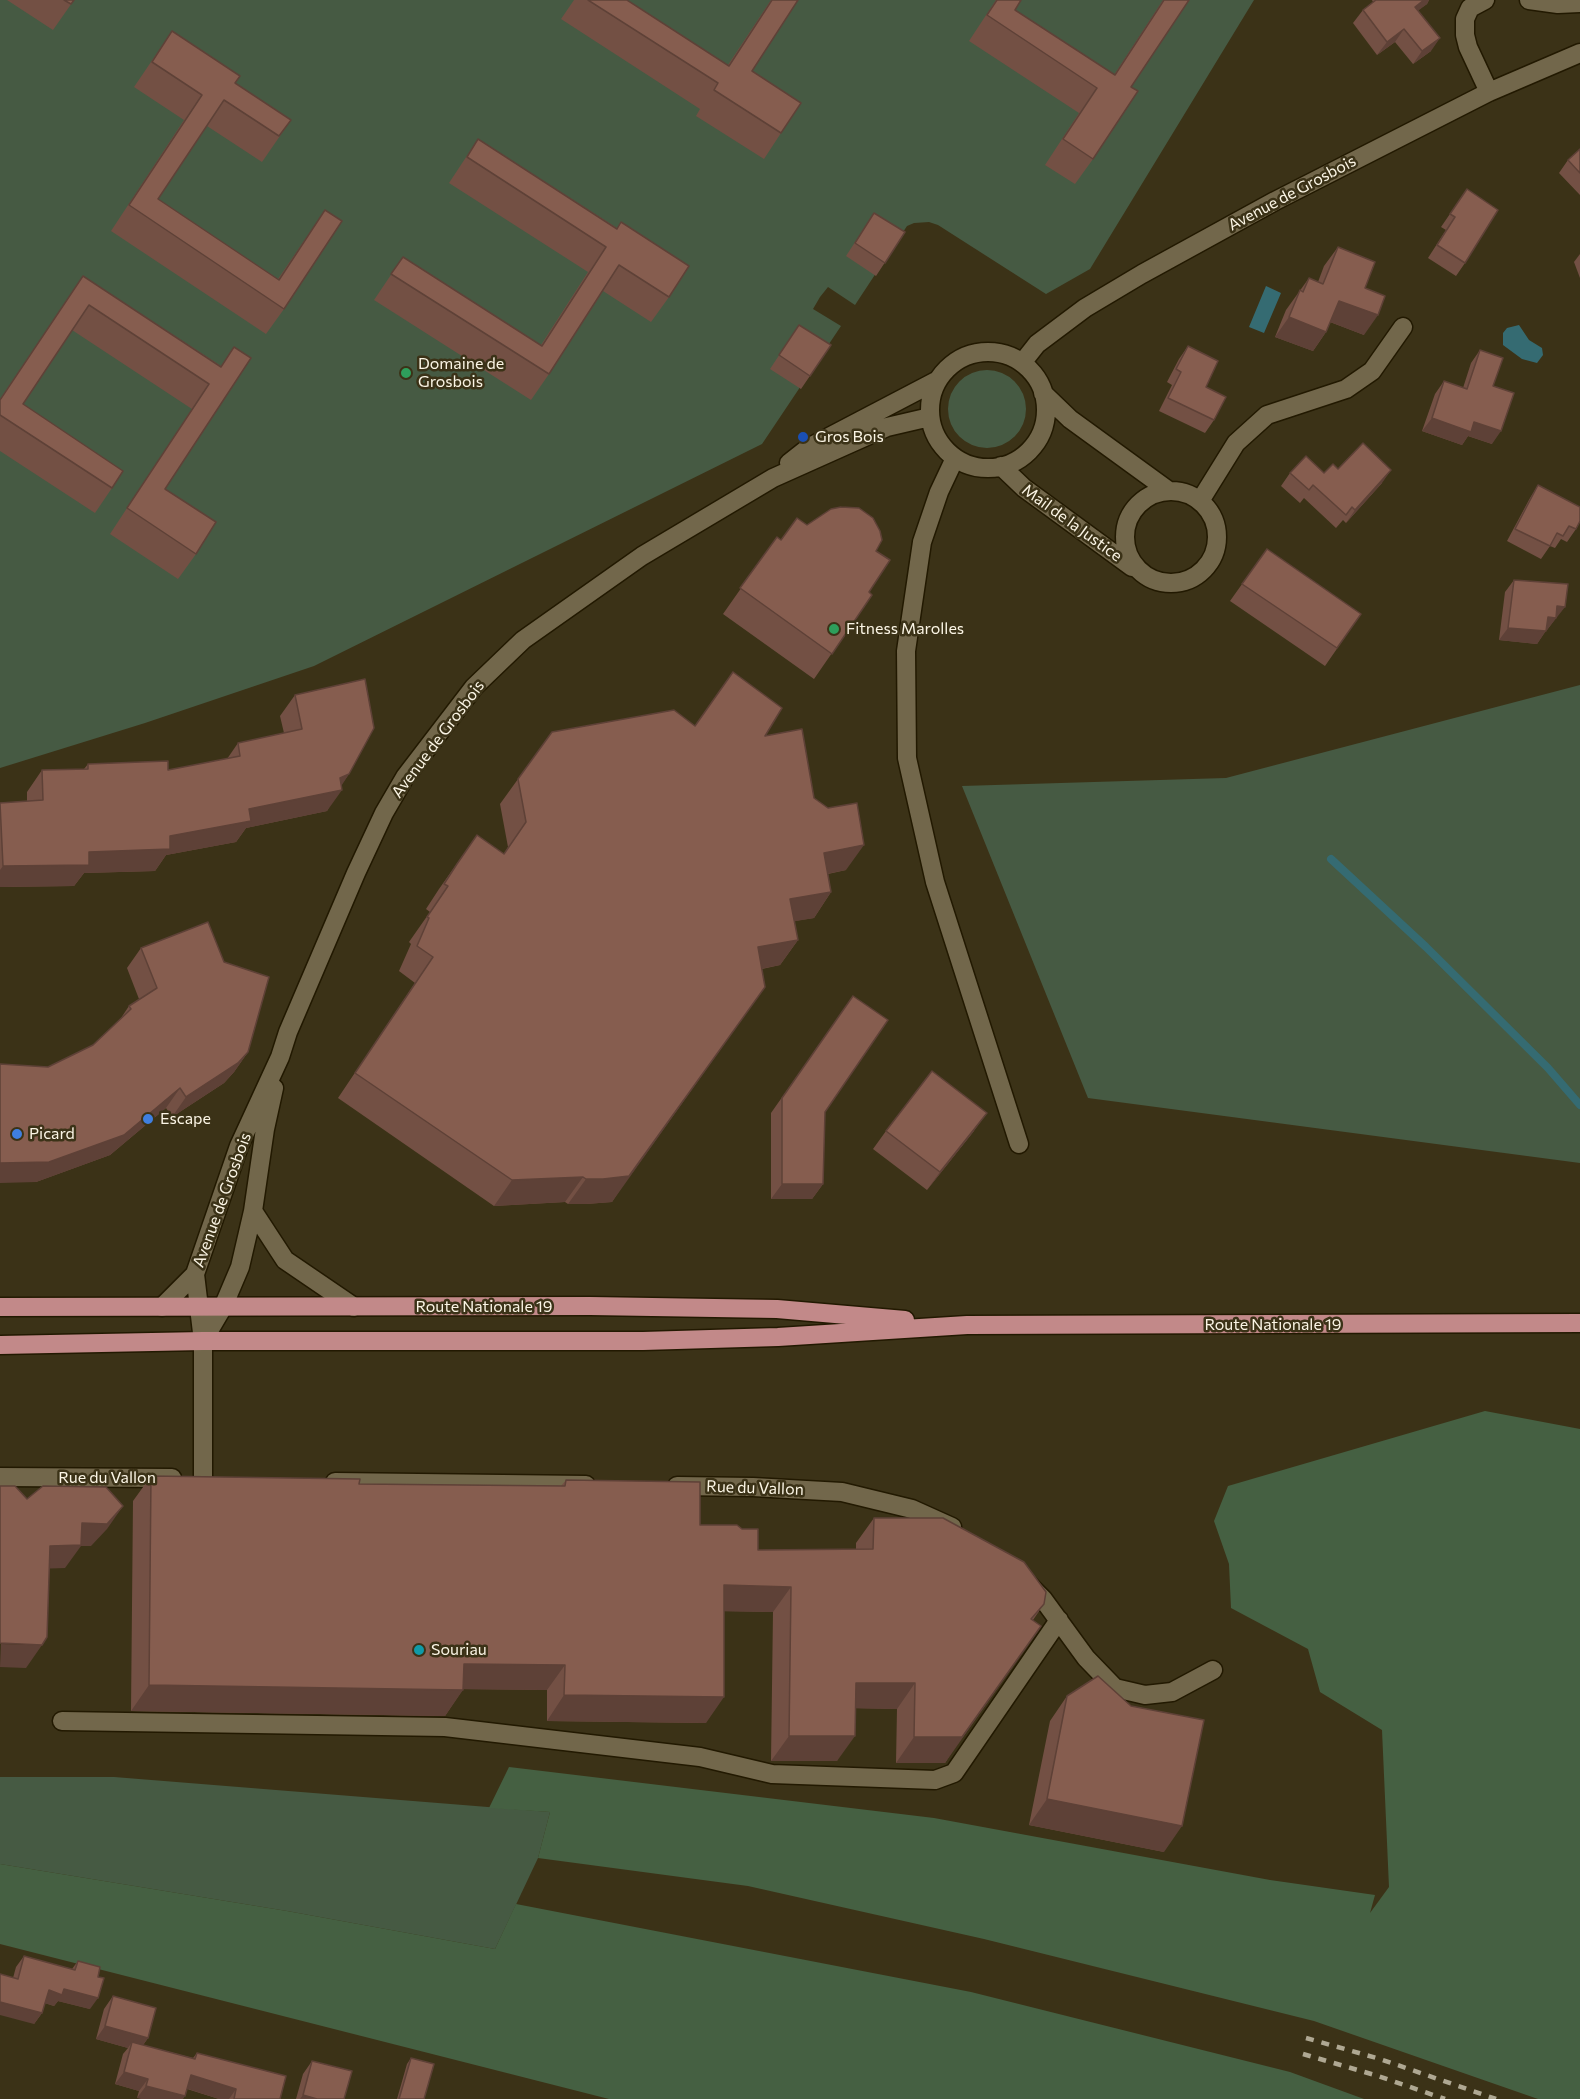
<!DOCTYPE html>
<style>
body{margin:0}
canvas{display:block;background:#3b3217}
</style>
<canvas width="1580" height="2099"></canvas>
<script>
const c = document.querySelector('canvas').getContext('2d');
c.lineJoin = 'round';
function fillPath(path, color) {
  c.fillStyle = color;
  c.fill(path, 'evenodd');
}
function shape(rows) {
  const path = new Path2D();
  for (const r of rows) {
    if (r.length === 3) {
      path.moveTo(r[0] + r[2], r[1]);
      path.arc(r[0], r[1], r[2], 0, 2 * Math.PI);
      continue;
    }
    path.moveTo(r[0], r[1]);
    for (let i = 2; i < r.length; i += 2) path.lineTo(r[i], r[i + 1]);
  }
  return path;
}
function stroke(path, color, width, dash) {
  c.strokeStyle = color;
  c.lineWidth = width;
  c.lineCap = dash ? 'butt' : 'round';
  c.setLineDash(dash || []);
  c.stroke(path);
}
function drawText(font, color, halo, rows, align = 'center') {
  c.font = font + ' Commissioner,sans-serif';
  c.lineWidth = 5;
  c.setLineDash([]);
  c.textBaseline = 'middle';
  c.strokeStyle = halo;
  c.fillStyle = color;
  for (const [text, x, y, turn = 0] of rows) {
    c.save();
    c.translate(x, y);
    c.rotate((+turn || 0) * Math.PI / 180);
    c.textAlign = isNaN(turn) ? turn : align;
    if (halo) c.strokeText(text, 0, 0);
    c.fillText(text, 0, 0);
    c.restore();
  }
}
const green = shape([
 [0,0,1254,0,1090,269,1046,294,938,225,929,222,914,223,907,226,855,305,828,287,820,297,813,309,841,326,762,444,314,666,145,723,0,768],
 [987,409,39],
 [1580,685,1580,1163,1088,1098,962,786,1226,778],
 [0,1777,114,1777,550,1812,538,1858,495,1949,287,1911,0,1864]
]);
const forest = shape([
 [1485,1411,1580,1429,1580,2099,1538,2099,1314,2021,984,1939,748,1886,538,1858,550,1812,489,1808,509,1767,934,1818,1270,1880,1375,1895,1370,1913,1389,1887,1382,1730,1320,1692,1308,1649,1231,1608,1229,1564,1214,1521,1228,1486],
 [0,1864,287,1911,495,1949,516,1904,971,1992,1290,2072,1364,2099,609,2099,0,1944]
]);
const water = shape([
 [1266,286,1281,293,1264,333,1249,327],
 [1519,325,1529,340,1542,348,1543,355,1537,363,1522,359,1503,345,1503,333,1507,328]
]);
const stream = shape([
 [1331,859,1426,947,1548,1068,1580,1105]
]);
const minor = shape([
 [1485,0,1470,8,1465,19,1465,35,1468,47,1489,92],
 [1529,0,1558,4,1580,3],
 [988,410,58],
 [1022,363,1037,344,1085,308,1142,274,1275,201,1489,92,1580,53],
 [1043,393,1070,419,1169,491],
 [955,458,939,492,922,542,906,651,907,758,935,882,1019,1144],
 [789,463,808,448,938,380],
 [1001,466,1024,488,1132,567],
 [1171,537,46],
 [1200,501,1236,443,1267,415,1346,389,1372,371,1403,327],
 [253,1211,285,1260,354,1307],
 [162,1307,195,1274],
 [203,1341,223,1307,240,1267,253,1211,265,1129,274,1088],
 [0,1477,172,1478],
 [203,1478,203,1341,195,1274,239,1146,280,1057,288,1032,356,873,384,813,405,777,474,687,523,640,642,556,773,478,887,427,930,417],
 [335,1482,586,1485],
 [677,1486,753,1487,842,1492,912,1509,952,1527],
 [1029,1585,1043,1599,1086,1658,1115,1688,1145,1695,1172,1692,1213,1670],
 [62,1721,445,1727,700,1757,772,1774,935,1780,954,1773,1059,1620]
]);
const major = shape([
 [0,1307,590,1306,777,1309,905,1320],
 [0,1345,203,1341,643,1341,778,1337,967,1325,1580,1323]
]);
const rail = shape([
 [1306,2038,1380,2059,1496,2099],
 [1303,2054,1378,2076,1445,2099]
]);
const wall = shape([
 [7,0,74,0,53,30],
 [574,0,627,0,728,65,771,0,798,0,752,71,781,133,764,159,696,116,700,109,561,19],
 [996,0,1021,0,1015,10,1114,75,1163,0,1189,0,1131,87,1093,159,1075,184,1045,165,1079,113,969,41],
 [1372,0,1429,0,1427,4,1418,10,1431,51,1413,64,1395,42,1377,55,1353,23,1363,10,1373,2],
 [172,31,235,83,291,120,262,162,207,126,158,199,278,279,325,210,284,309,266,334,111,231,184,120,134,87],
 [478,139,617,228,621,222,669,297,651,322,603,291,549,374,531,400,374,300,403,257,541,345,588,272,449,183],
 [1580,149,1580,195,1559,173,1568,160],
 [1467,189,1465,263,1456,276,1428,258,1446,230,1441,227],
 [874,213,905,232,876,276,846,256],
 [1338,247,1365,288,1364,335,1330,322,1326,332,1313,351,1275,337,1286,310,1309,278,1318,282,1324,266],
 [1580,254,1580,278,1574,262],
 [83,276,221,366,234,347,165,489,196,554,178,579,110,534,192,409,72,330,23,404,112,488,95,513,0,451,0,399],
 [799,325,831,345,801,389,770,369],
 [1188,346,1206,387,1214,420,1205,433,1159,411,1172,385,1167,382,1179,359],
 [1480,350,1493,386,1492,444,1468,436,1462,445,1422,431,1435,394,1444,381,1463,388,1471,363],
 [1338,469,1382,483,1346,523,1343,520,1336,528,1304,498,1300,503,1281,486,1290,473,1324,473],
 [1538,485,1576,529,1567,542,1561,539,1555,548,1550,546,1541,559,1507,541,1530,498],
 [807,525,876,551,869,592,872,595,814,679,723,614,777,537,781,540],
 [1267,549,1361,614,1325,666,1230,601],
 [1514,580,1556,619,1555,619,1547,630,1546,630,1537,644,1499,640,1505,592],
 [295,695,349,774,341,785,327,811,246,828,236,842,166,855,155,871,84,873,74,886,0,887,0,803,27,801,27,792,42,770,84,769,88,764,168,770,227,759,238,743,284,733,280,716],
 [695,726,765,736,814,798,846,870,828,874,831,892,814,918,794,921,798,940,780,965,762,969,612,1202,586,1204,568,1204,565,1202,494,1206,338,1098,415,983,399,971,411,944,409,942,430,912,426,909,439,889,477,835,504,854,508,847,500,804,552,732],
 [141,948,248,1052,234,1072,224,1083,172,1117,166,1108,110,1155,36,1182,48,1067,93,1045,119,1021,129,1006,139,999,127,968],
 [853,996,825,1112,823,1184,812,1199,771,1199,771,1113],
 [886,1131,974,1131,927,1190,873,1149],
 [151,1476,359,1484,561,1486,566,1480,700,1525,758,1550,856,1549,856,1543,874,1518,1044,1604,1033,1620,945,1763,896,1763,897,1709,855,1708,837,1761,771,1761,773,1612,724,1611,706,1723,547,1721,547,1690,463,1689,445,1716,131,1711,133,1501],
 [1067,1696,1164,1852,1029,1825,1050,1721],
 [24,1956,72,1969,78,1961,90,2009,58,2001,54,2006,45,2003,42,2013,34,2024,13,1978,16,1967],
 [113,1996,148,2038,143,2045,193,2058,197,2053,280,2099,219,2099,187,2089,137,2098,139,2091,115,2084,123,2054,128,2048,96,2039,104,2009],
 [411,2058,424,2099,397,2099,407,2064],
 [312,2061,344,2099,296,2099,303,2074]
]);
const shadedWall = shape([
 [1424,0,1429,0,1427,4,1406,20,1415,7],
 [1404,29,1395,42,1377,55,1387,42],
 [1440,38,1431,51,1413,64,1422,51],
 [1339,301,1378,315,1364,335,1325,320],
 [1289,317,1326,332,1313,351,1275,337],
 [1432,418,1474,422,1501,431,1492,444,1468,436,1462,445,1422,431],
 [1391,470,1382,483,1346,523,1355,510],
 [1557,606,1565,607,1547,630,1539,629],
 [1508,628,1546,631,1537,644,1499,640],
 [349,774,338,791,342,790,327,811,246,828,236,842,166,855,155,871,84,873,74,886,0,887,0,870,3,866,89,852,170,836],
 [864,845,846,870,806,878,824,853],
 [831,892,814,918,773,925,790,899],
 [798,940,780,965,740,973,758,947],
 [765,987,612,1202,586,1204,568,1204,586,1179],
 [248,1052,234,1072,224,1083,172,1117,186,1097],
 [180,1088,166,1108,110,1155,36,1182,0,1183,0,1163],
 [987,1113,974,1131,927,1190,940,1172],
 [583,1177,565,1202,494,1206,512,1180],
 [782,1184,823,1184,812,1199,771,1199],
 [123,1506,107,1529,91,1546,81,1546,65,1568,34,1569,50,1546,82,1523],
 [724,1585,791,1587,773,1612,706,1611],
 [1041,1626,945,1763,896,1763,914,1737],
 [1,1644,42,1645,26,1668,0,1667],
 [464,1664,565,1665,547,1690,446,1689],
 [856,1683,915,1683,897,1709,838,1708],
 [149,1685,463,1690,445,1716,131,1711],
 [564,1695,724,1697,706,1723,547,1721],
 [789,1736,855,1736,837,1761,771,1761],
 [1047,1799,1182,1826,1164,1852,1029,1825],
 [64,1989,98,1998,90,2009,58,2001,54,2006,41,2002,49,1990],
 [0,2002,42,2013,34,2024,0,2015],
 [105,2026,148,2038,139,2051,132,2042,128,2048,96,2039],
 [124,2072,148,2079,139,2091,115,2084],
 [191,2075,236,2089,229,2099,219,2099,182,2087],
 [146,2086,185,2096,183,2099,141,2099,137,2098],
 [303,2095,317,2099,300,2099]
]);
const building = shape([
 [64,0,74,0,71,4,64,0],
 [588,0,627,0,729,66,772,0,798,0,752,71,801,103,781,133,714,90,718,83,588,0],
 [997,0,1021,0,1015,10,1115,75,1164,0,1189,0,1131,87,1138,91,1093,159,1063,139,1097,88,987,15,997,0],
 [1376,0,1424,0,1415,7,1440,38,1422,51,1404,29,1387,42,1363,10,1376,0],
 [172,31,240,76,235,83,291,120,279,136,224,100,158,199,279,280,325,210,342,221,284,309,129,205,202,95,152,62,172,31],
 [478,139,617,229,621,222,689,266,669,297,619,265,549,374,391,274,403,257,542,346,606,247,467,157,478,139],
 [1580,149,1580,173,1568,160,1580,149],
 [1467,189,1498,210,1465,263,1437,245,1455,217,1450,214,1467,189],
 [874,213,905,232,885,263,855,243,874,213],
 [1338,247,1375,262,1365,288,1385,296,1378,315,1339,301,1326,332,1289,317,1300,290,1303,292,1309,278,1323,284,1338,247],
 [83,276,221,367,234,347,251,358,165,489,216,522,196,554,127,508,209,384,89,305,23,404,123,471,112,488,0,415,0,400,83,276],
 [799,325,831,345,810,376,779,355,799,325],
 [1188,346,1218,361,1206,387,1226,397,1214,420,1168,398,1181,372,1176,369,1188,346],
 [1480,350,1503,358,1493,386,1514,393,1501,431,1474,422,1471,432,1432,418,1444,381,1467,389,1480,350],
 [1363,443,1391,470,1355,510,1352,507,1346,515,1313,485,1309,490,1290,473,1306,456,1324,473,1333,464,1338,469,1363,443],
 [1538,485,1580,507,1580,521,1576,529,1569,526,1563,536,1557,533,1550,546,1515,529,1538,485],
 [841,507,859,508,873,518,880,531,882,540,876,551,890,560,869,592,872,595,832,654,740,588,777,537,781,540,797,518,807,525,831,509,841,507],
 [1267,549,1361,614,1337,648,1242,584,1267,549],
 [1514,580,1568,584,1565,607,1557,606,1556,618,1548,617,1546,631,1508,628,1514,580],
 [733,672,782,708,765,736,802,729,814,798,828,808,857,803,864,845,824,853,831,892,790,899,798,940,758,947,765,987,629,1176,603,1179,586,1179,583,1177,512,1180,355,1073,433,957,417,946,429,918,427,917,448,886,444,884,457,864,477,835,504,854,526,822,518,779,552,732,674,710,695,726,733,672],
 [365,679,374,728,349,774,340,778,342,790,249,809,251,821,170,836,170,849,89,852,89,865,3,866,0,803,43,800,42,770,88,769,88,764,168,761,168,770,240,756,238,743,302,729,295,695,365,679],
 [208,922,224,962,269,977,248,1052,238,1063,186,1097,180,1088,124,1135,49,1162,0,1163,0,1064,48,1067,93,1045,131,1009,129,1006,157,988,141,948,208,922],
 [853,996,888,1020,825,1112,823,1184,782,1184,782,1098,853,996],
 [932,1071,987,1113,940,1172,886,1131,932,1071],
 [151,1476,360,1479,359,1484,565,1486,566,1480,700,1482,700,1525,737,1525,742,1529,758,1529,758,1550,873,1549,874,1518,943,1518,1024,1562,1046,1592,1044,1604,1031,1619,1041,1626,962,1737,914,1737,915,1683,856,1683,855,1736,789,1736,791,1587,724,1585,724,1697,564,1695,565,1665,464,1664,463,1690,149,1685,151,1476],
 [0,1486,15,1486,27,1499,43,1486,106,1487,123,1506,107,1524,82,1523,81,1545,50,1546,47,1637,42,1645,0,1643,0,1486],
 [1098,1676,1131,1706,1204,1720,1182,1826,1047,1799,1067,1696,1098,1676],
 [24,1956,75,1970,78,1961,100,1967,98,1977,104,1978,98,1998,64,1989,62,1995,49,1990,42,2013,0,2002,0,1974,18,1979,24,1956],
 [113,1996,156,2008,148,2038,105,2026,113,1996],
 [132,2042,195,2059,197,2053,286,2076,280,2099,234,2099,236,2089,191,2075,185,2096,146,2086,148,2079,124,2072,132,2042],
 [411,2058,434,2064,424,2099,399,2099,411,2058],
 [312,2061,352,2071,344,2099,317,2099,303,2095,312,2061]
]);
const markers = [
 [406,373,6,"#2e9e5b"],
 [803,437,6,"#1a4fb4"],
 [834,629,6,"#2e9e5b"],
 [148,1119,6,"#3f7fe0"],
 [17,1134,6,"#3f7fe0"],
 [419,1650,6,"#0f9aa8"]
];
const streetNames = [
 ["Avenue de Grosbois",1292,193,-28],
 ["Mail de la Justice",1072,523,36],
 ["Avenue de Grosbois",438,739,-53],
 ["Avenue de Grosbois",222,1200,-70],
 ["Route Nationale 19",484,1307],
 ["Route Nationale 19",1273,1325],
 ["Rue du Vallon",107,1478],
 ["Rue du Vallon",755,1488,2]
];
const poiNames = [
 ["Domaine de",418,364],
 ["Grosbois",418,382],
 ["Gros Bois",815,437],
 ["Fitness Marolles",846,629],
 ["Escape",160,1119],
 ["Picard",29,1134],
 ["Souriau",431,1650]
];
fillPath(green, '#465a43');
fillPath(forest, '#456042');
fillPath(water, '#356b72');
stroke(stream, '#356b72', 8);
stroke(minor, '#221901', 21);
stroke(major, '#221901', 21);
stroke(minor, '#72674b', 18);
stroke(major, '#c28989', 18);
stroke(rail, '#afa893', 4.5, [8, 8]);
fillPath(wall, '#735044');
fillPath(shadedWall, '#5e4137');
fillPath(building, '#865d4f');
stroke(building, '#5e4137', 1.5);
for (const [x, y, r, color] of markers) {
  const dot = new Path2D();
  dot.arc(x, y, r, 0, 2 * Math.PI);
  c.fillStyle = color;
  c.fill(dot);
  stroke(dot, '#3b3217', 2);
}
drawText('16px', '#fbf5e5', '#3b3217', streetNames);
drawText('16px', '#fbf5e5', '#3b3217', poiNames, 'left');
</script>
